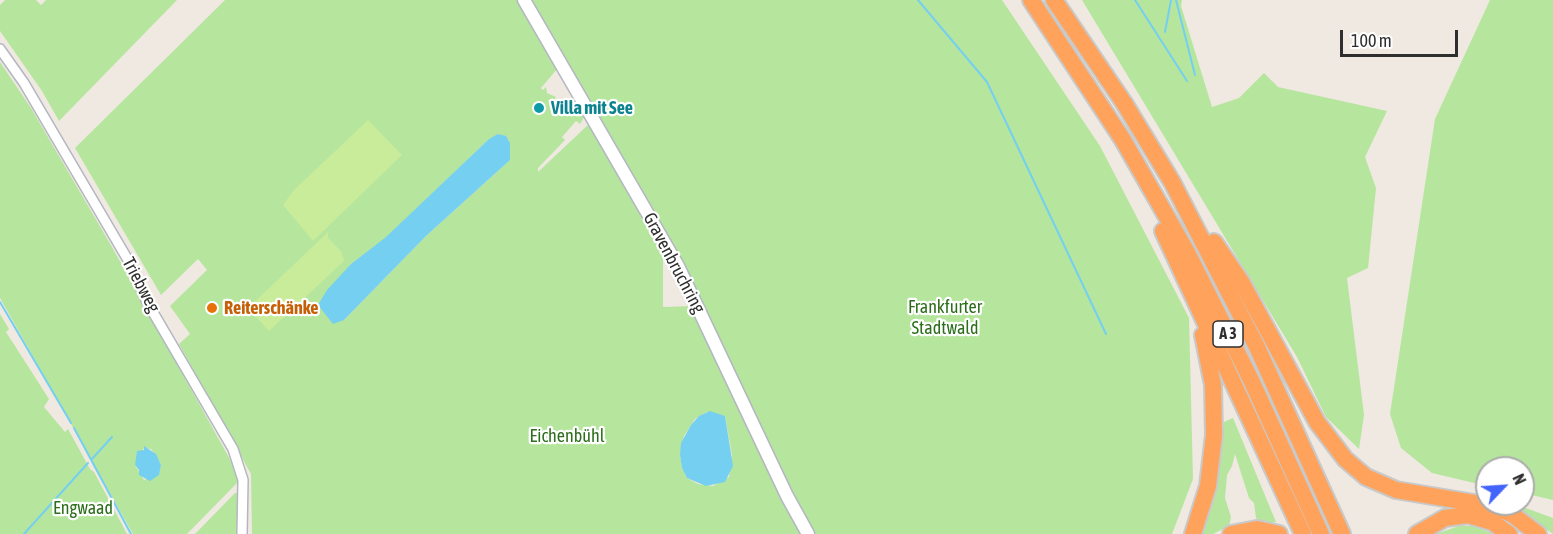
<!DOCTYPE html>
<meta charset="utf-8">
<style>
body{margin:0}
#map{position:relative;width:1553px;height:534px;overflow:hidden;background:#efe9e1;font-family:"Asap Condensed",sans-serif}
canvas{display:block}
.north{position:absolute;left:1475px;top:456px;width:60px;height:60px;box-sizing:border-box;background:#fff;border:2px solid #ababab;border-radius:50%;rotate:65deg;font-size:16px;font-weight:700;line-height:24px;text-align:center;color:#2e2e2e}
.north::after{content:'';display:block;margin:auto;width:21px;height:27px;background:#4264fb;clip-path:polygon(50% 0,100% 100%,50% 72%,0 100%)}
.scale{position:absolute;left:1340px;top:30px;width:118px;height:27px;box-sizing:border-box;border:3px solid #2e2e2e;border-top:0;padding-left:8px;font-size:18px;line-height:21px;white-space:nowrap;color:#2e2e2e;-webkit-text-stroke:4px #fff;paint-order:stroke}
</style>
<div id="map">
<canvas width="1553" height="534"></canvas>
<div class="north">N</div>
<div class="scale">100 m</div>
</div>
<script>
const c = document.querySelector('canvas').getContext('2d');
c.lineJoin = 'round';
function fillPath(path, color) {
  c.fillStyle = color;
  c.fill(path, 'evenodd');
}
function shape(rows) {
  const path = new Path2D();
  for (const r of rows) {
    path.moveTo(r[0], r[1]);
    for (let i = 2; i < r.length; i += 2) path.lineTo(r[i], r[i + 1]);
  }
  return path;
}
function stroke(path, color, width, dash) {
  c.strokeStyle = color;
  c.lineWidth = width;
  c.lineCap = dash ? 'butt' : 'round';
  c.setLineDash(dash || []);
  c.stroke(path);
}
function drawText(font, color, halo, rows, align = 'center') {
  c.font = font + ' "Asap Condensed",sans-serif';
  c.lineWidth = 4.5;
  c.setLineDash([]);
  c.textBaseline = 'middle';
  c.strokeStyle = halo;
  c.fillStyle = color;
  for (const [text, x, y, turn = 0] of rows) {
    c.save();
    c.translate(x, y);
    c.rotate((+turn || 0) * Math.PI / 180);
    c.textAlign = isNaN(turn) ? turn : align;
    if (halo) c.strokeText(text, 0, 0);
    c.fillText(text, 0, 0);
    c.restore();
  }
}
const green = shape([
 [5,0,36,0,41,5,46,0,177,0,59,121,42,91,0,31,0,5],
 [225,0,518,0,558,68,541,88,543,90,546,87,547,93,556,97,554,100,564,109,569,104,567,102,574,96,585,116,580,124,576,121,562,137,565,140,538,168,538,172,590,123,663,248,663,307,694,306,804,534,252,534,251,474,179,344,190,334,170,306,207,270,198,259,161,295,75,148],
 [499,134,509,140,510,160,426,236,344,320,347,270,351,264,387,237,489,139],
 [707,412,725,416,732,455,729,477,713,486,698,484,687,478,682,468,680,455,684,436,695,419],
 [530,0,1002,0,1100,146,1189,318,1193,479,1172,534,812,534,681,267],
 [1082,0,1182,0,1181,6,1212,107,1239,98,1264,73,1278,87,1387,111,1365,157,1376,188,1368,268,1347,278,1364,415,1359,449,1326,417,1297,357],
 [1490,0,1553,0,1553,500,1523,493,1523,468,1487,468,1487,486,1432,473,1401,448,1390,414,1435,119],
 [0,62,31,108,112,247,237,472,237,483,187,534,133,534,0,298],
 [144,448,151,449,161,464,159,473,144,480,135,465],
 [0,314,9,329,6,332,49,399,44,407,65,432,68,429,90,469,94,472,127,534,0,534],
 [1233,418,1276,522,1264,524,1256,518,1254,503,1249,498,1235,454,1232,466,1227,475,1225,498,1231,517,1229,526,1213,534,1201,534,1215,496,1224,422],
 [235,493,240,493,239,534,195,534],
 [1520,506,1553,518,1553,534,1520,511],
 [1459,526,1474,526,1494,534,1436,534]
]);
const pitch = shape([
 [368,120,402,155,313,241,283,205,293,191],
 [328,232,328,238,341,251,344,261,269,331,248,308]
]);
const water = shape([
 [498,134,506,136,510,143,510,160,426,236,344,320,333,324,318,305,327,290,351,264,386,237,489,139],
 [710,411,725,416,733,466,725,482,706,486,687,478,682,468,680,455,681,443,691,425,699,416],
 [144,446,156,454,161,465,159,475,150,481,139,475,139,470,135,465,137,451,144,450]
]);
const stream = shape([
 [918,0,987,82,1106,334],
 [1135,0,1187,81],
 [1176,0,1195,75],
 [1165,32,1171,0],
 [0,302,71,423],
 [74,428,131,534],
 [91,460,112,437],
 [24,534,88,463]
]);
const street = shape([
 [0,49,24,83,128,260,147,302,233,449,243,480,242,534]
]);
const secondary = shape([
 [524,0,678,266,787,496,808,534]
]);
const highway = shape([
 [1031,0,1123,140,1188,254,1252,382,1321,534],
 [1054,0,1124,103,1172,182,1257,347,1342,534],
 [1163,231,1303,534],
 [1214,242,1242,283,1317,422,1345,459,1366,477,1396,490,1492,506,1513,515,1538,534],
 [1193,534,1208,486,1214,435,1213,385,1203,335],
 [1231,534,1257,529,1279,534],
 [1417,534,1445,518,1468,515,1492,522,1509,534]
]);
const markers = [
 [539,108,6,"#0f9aa8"],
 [212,308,6,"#e8710a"]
];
const shields = [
 [1228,334,30]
];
const shieldNames = [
 ["A 3",1228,334]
];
const cultureNames = [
 ["Villa mit See",551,108]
];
const streetNames = [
 ["Gravenbruchring",674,263,62],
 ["Triebweg",141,285,62]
];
const parkNames = [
 ["Frankfurter",945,307],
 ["Stadtwald",945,328],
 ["Eichenbühl",567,436],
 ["Engwaad",83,508]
];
const foodNames = [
 ["Reiterschänke",224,308]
];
fillPath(green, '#b6e59e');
fillPath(pitch, '#c9ec9a');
fillPath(water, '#75cff0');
stroke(stream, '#75cff0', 2);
stroke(street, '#b4b7c1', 12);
stroke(secondary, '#b4b7c1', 15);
stroke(highway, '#c9c9c9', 20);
stroke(street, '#fff', 9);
stroke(secondary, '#fff', 12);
stroke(highway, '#ffa35c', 16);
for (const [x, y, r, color] of markers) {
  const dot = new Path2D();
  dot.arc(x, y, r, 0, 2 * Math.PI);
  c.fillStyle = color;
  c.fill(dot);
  stroke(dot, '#fff', 2);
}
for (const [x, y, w] of shields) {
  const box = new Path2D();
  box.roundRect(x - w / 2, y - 13, w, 26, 4.5);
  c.fillStyle = '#fff';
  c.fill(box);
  stroke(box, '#2e2e2e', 1.5);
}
drawText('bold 16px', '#2e2e2e', null, shieldNames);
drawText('bold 18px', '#0d838f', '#fff', cultureNames, 'left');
drawText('18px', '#2e2e2e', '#fff', streetNames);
drawText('18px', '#2c6e1b', '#fff', parkNames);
drawText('bold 18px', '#c56008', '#fff', foodNames, 'left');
</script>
